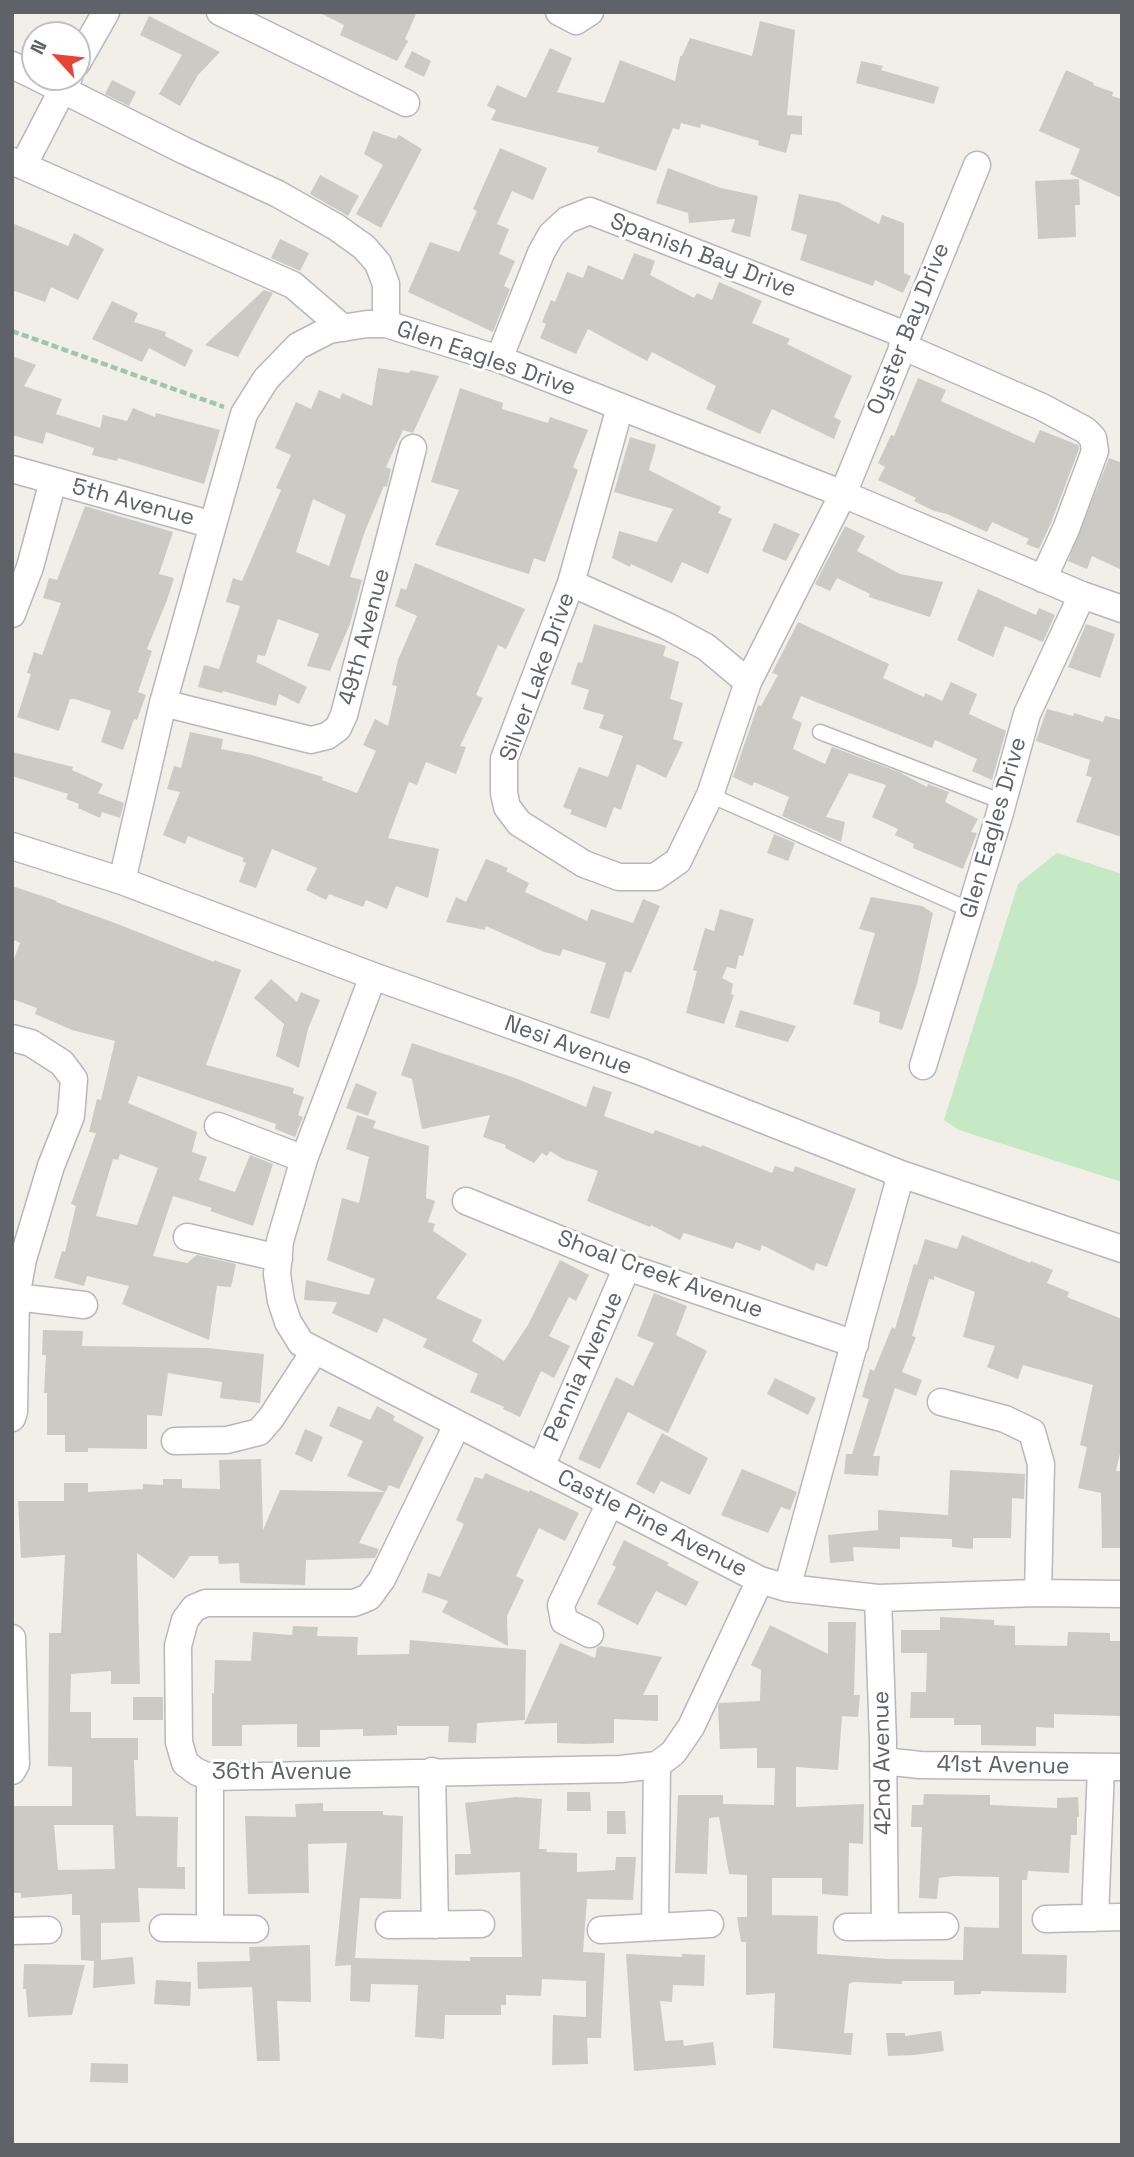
<!DOCTYPE html>
<style>
body{margin:0}
#map{position:relative;width:1134px;height:2157px;overflow:hidden;background:#f1efe8;font-family:"Space Grotesk",sans-serif}
canvas{display:block}
.frame{position:absolute;inset:0;border:14px solid #5f6368;pointer-events:none}
.north{position:absolute;left:21px;top:21px;width:70px;height:70px;box-sizing:border-box;background:#fff;border:2px solid #bfc1c3;border-radius:50%;rotate:297deg;font-size:19px;font-weight:700;line-height:28px;text-align:center;color:#5f6368}
.north::after{content:'';display:block;margin:auto;width:24px;height:32px;background:#ea4335;clip-path:polygon(50% 0,100% 100%,50% 72%,0 100%)}
</style>
<div id="map">
<canvas width="1134" height="2157"></canvas>
<div class="frame"></div>
<div class="north">N</div>
</div>
<script>
const c = document.querySelector('canvas').getContext('2d');
c.lineJoin = 'round';
function fillPath(path, color) {
  c.fillStyle = color;
  c.fill(path, 'evenodd');
}
function shape(rows) {
  const path = new Path2D();
  for (const r of rows) {
    path.moveTo(r[0], r[1]);
    for (let i = 2; i < r.length; i += 2) path.lineTo(r[i], r[i + 1]);
  }
  return path;
}
function stroke(path, color, width, dash) {
  c.strokeStyle = color;
  c.lineWidth = width;
  c.lineCap = dash ? 'butt' : 'round';
  c.setLineDash(dash || []);
  c.stroke(path);
}
function drawText(font, color, halo, rows, align = 'center') {
  c.font = font + ' "Space Grotesk",sans-serif';
  c.lineWidth = 6;
  c.setLineDash([]);
  c.textBaseline = 'middle';
  c.strokeStyle = halo;
  c.fillStyle = color;
  for (const [text, x, y, turn = 0] of rows) {
    c.save();
    c.translate(x, y);
    c.rotate((+turn || 0) * Math.PI / 180);
    c.textAlign = isNaN(turn) ? turn : align;
    if (halo) c.strokeText(text, 0, 0);
    c.fillText(text, 0, 0);
    c.restore();
  }
}
const green = shape([
 [1057,853,1122,874,1122,1182,959,1130,944,1120,1018,884]
]);
const building = shape([
 [318,12,417,12,405,39,408,41,397,61,340,35,344,25],
 [149,16,220,52,198,75,180,106,159,94,182,55,140,35],
 [760,21,795,30,787,115,802,116,802,135,791,134,786,153,758,145,759,141,701,124,700,128,681,123,679,130,673,128,656,171,597,152,599,147,491,120,496,110,487,106,497,85,526,98,550,48,572,58,557,92,604,103,620,60,675,81,680,56,682,56,690,38,752,56],
 [412,51,431,61,424,77,404,67],
 [861,61,883,66,881,70,939,87,934,104,856,83],
 [1066,70,1094,83,1093,85,1113,92,1112,96,1122,99,1122,198,1070,174,1080,149,1039,131],
 [112,80,136,92,129,106,105,94],
 [373,131,396,139,399,135,422,149,381,228,356,214,383,165,364,154],
 [500,148,547,168,533,200,512,191,497,224,509,229,499,254,515,261,504,286,510,289,493,332,408,292,430,242,459,252,477,211,473,209],
 [668,168,721,188,758,196,750,237,731,232,735,219,689,223,688,213,656,203],
 [320,175,359,196,348,216,310,194],
 [1079,179,1080,205,1075,205,1076,237,1038,239,1035,181],
 [799,194,838,202,879,224,882,215,904,223,904,273,911,276,903,293,875,280,873,286,800,260,807,235,791,230],
 [12,223,68,246,74,233,104,249,78,300,51,287,45,302,12,290],
 [280,239,309,253,300,271,271,258],
 [634,253,655,261,650,275,694,298,697,293,712,300,719,282,762,301,752,323,790,339,787,344,852,376,834,417,841,421,834,439,772,409,760,434,706,409,716,386,652,352,647,361,588,329,576,354,540,338,546,324,542,322,551,300,555,302,567,272,583,278,588,265,623,280],
 [264,290,273,293,238,357,205,345],
 [112,301,138,313,134,322,166,332,165,336,193,350,185,367,149,348,142,362,92,339],
 [12,356,36,365,24,386,62,399,56,414,100,428,103,415,127,421,133,408,155,417,156,413,220,430,204,484,118,458,117,461,92,455,94,448,46,432,43,444,12,435],
 [378,368,409,373,411,370,439,376,413,433,403,430,386,467,391,469,387,487,384,486,365,531,350,577,362,580,350,624,330,671,307,666,319,634,278,619,265,656,258,655,256,662,307,687,299,704,279,694,276,706,223,691,222,693,198,687,204,665,219,669,240,606,226,602,233,578,242,581,281,490,276,488,291,455,275,448,296,402,311,409,319,390,340,399,342,393,372,406],
 [313,499,346,515,329,566,296,552],
 [918,378,946,390,941,401,1034,443,1040,430,1078,445,1079,449,1051,523,1039,549,1026,544,1029,539,992,522,987,532,947,514,934,511,914,501,916,498,878,480,885,467,878,463,891,435,894,436],
 [460,388,503,403,502,409,548,423,550,417,588,430,573,467,578,470,545,562,534,558,529,574,435,545,459,490,431,482],
 [630,437,656,445,649,470,721,507,718,513,732,519,708,574,682,562,672,583,631,564,630,567,612,558,619,531,657,542,673,509,614,492],
 [1109,458,1122,463,1122,570,1092,556,1087,569,1068,561],
 [85,506,173,532,159,574,174,578,167,600,147,649,152,651,138,692,146,695,137,720,134,719,123,750,101,742,111,711,75,699,70,699,59,731,17,717,31,674,27,673,34,652,42,655,61,603,43,598,49,578,57,580],
 [774,523,800,534,786,561,762,551],
 [845,526,865,536,857,551,900,574,943,582,930,617,869,597,870,594,837,578,830,591,815,584],
 [415,563,525,609,506,649,498,645,476,695,483,698,460,746,466,747,456,774,426,762,417,785,409,782,388,838,439,849,428,898,396,886,387,909,366,900,363,907,329,894,326,900,306,890,317,868,272,849,256,888,239,882,246,863,242,861,244,858,188,836,185,844,163,835,180,792,167,789,174,766,181,768,190,732,223,739,221,749,252,755,323,777,322,780,357,793,376,751,363,745,375,719,388,726,397,686,392,685,398,660,417,616,395,606,401,588,406,590],
 [978,589,1036,615,1039,608,1055,615,1043,642,1005,626,993,657,957,640],
 [798,622,889,664,883,678,924,697,925,693,942,701,951,682,977,694,969,714,1006,731,992,780,972,771,977,759,935,740,932,748,801,696,792,718,802,723,793,749,825,764,832,747,899,772,927,787,928,784,949,792,945,802,978,819,971,832,977,833,963,869,913,848,914,844,895,835,898,829,872,817,886,785,849,773,826,817,845,822,841,842,782,816,789,797,754,782,752,786,733,777,758,705,761,706,778,675,772,673],
 [594,624,666,646,663,656,679,662,670,699,683,703,673,739,683,742,666,778,637,764,621,810,614,807,606,828,570,814,572,810,563,807,579,767,608,777,623,736,599,728,604,715,583,709,589,690,571,684,578,662,582,663],
 [1086,624,1115,634,1100,678,1068,667],
 [1047,709,1073,716,1074,713,1103,722,1105,716,1122,720,1122,837,1076,822,1092,777,1086,776,1090,760,1036,741],
 [12,752,73,767,72,770,103,784,98,793,124,803,120,818,102,812,100,818,78,808,79,804,66,799,68,794,12,776],
 [774,834,795,843,788,861,767,853],
 [486,859,508,868,506,871,529,883,525,892,587,921,591,909,633,923,643,899,660,906,631,973,625,971,609,1019,590,1013,606,963,563,949,560,956,544,952,486,926,485,930,446,922,456,897,466,902],
 [12,886,57,901,56,902,115,923,214,962,214,960,241,970,206,1065,294,1088,293,1093,304,1097,298,1115,303,1117,295,1137,275,1129,276,1124,138,1076,128,1103,197,1132,192,1152,207,1157,199,1180,235,1192,250,1155,273,1164,253,1226,210,1211,212,1208,173,1196,153,1256,187,1263,197,1255,236,1264,231,1287,217,1286,209,1340,122,1304,129,1286,87,1276,84,1286,54,1278,62,1251,65,1252,76,1206,71,1204,96,1133,89,1132,97,1099,101,1100,115,1041,72,1030,35,1014,37,1008,12,999,12,964,20,943,12,939],
 [120,1154,158,1168,137,1225,96,1216,113,1159,118,1160],
 [871,897,922,906,933,913,917,984,902,1030,879,1023,880,1012,853,1004,875,933,859,929],
 [720,909,754,919,743,956,739,955,736,969,727,967,722,978,733,984,731,994,734,995,724,1024,686,1013,697,971,693,970,705,928,714,931],
 [271,979,297,1002,301,992,320,1000,308,1029,299,1068,276,1056,284,1024,254,998],
 [740,1010,796,1026,788,1042,735,1027],
 [412,1043,515,1078,586,1107,593,1086,612,1092,604,1116,653,1134,655,1130,701,1147,702,1145,772,1173,775,1166,793,1172,795,1166,856,1189,827,1267,816,1263,814,1271,762,1245,760,1251,736,1242,733,1249,684,1233,680,1240,651,1225,650,1227,587,1201,598,1171,563,1159,550,1151,547,1156,542,1153,534,1163,505,1148,506,1145,483,1137,490,1115,422,1129,412,1079,401,1075],
 [356,1083,377,1092,368,1116,346,1108],
 [357,1115,376,1121,373,1128,429,1146,426,1198,435,1201,428,1222,435,1224,433,1231,467,1254,436,1298,482,1320,472,1341,504,1361,528,1325,560,1260,589,1275,576,1301,569,1297,549,1336,570,1346,554,1378,541,1371,520,1417,503,1409,504,1407,470,1392,478,1374,423,1347,427,1339,384,1318,377,1333,332,1313,337,1302,304,1300,306,1280,369,1295,375,1279,327,1260,342,1198,359,1203,369,1157,346,1149],
 [962,1235,1030,1263,1031,1261,1053,1270,1047,1283,1069,1292,1067,1297,1122,1319,1122,1445,1116,1471,1122,1471,1122,1548,1102,1548,1101,1493,1078,1488,1087,1447,1080,1445,1093,1385,1023,1365,1018,1379,987,1367,995,1346,963,1337,975,1292,934,1276,934,1280,929,1279,912,1336,916,1337,902,1372,922,1380,916,1396,895,1388,873,1456,880,1456,878,1476,844,1474,846,1454,852,1454,869,1399,862,1397,870,1369,874,1371,892,1327,895,1329,914,1264,917,1265,925,1239,957,1249],
 [654,1293,687,1306,676,1335,707,1351,668,1433,628,1412,600,1469,578,1459,616,1377,633,1386,654,1343,637,1336],
 [43,1330,83,1331,82,1346,207,1348,264,1354,260,1403,220,1398,222,1382,168,1373,162,1416,147,1415,147,1449,88,1448,88,1452,65,1452,65,1435,47,1435,47,1393,44,1393,46,1355,42,1355],
 [775,1378,816,1398,808,1415,767,1394],
 [338,1406,370,1420,377,1406,395,1416,393,1420,424,1437,399,1489,389,1485,359,1543,379,1549,375,1558,306,1560,305,1585,240,1583,239,1563,219,1564,218,1556,190,1556,174,1579,137,1553,140,1684,111,1684,111,1671,71,1674,70,1712,91,1712,91,1738,138,1738,138,1760,134,1760,136,1816,178,1817,177,1867,185,1867,185,1889,138,1888,140,1922,101,1923,101,1960,133,1957,135,1984,93,1988,94,1961,81,1960,80,1915,72,1915,72,1894,21,1898,21,1893,12,1893,12,1806,72,1806,72,1767,48,1766,49,1633,61,1633,65,1555,21,1558,18,1501,64,1501,64,1483,88,1483,88,1492,143,1489,143,1484,163,1485,163,1479,182,1479,182,1488,220,1489,219,1460,261,1459,263,1530,280,1490,385,1492,347,1476,363,1441,329,1426],
 [54,1825,113,1825,115,1869,58,1870],
 [305,1429,323,1437,312,1462,295,1454],
 [662,1433,708,1458,690,1495,661,1481,654,1494,636,1484],
 [742,1469,797,1492,790,1510,781,1507,768,1533,721,1515],
 [950,1470,1025,1474,1024,1499,1012,1498,1011,1538,973,1538,973,1549,952,1547,952,1539,900,1537,900,1549,853,1547,854,1561,830,1563,828,1535,878,1530,878,1510,948,1515],
 [485,1473,529,1492,530,1490,579,1513,565,1541,539,1528,516,1576,524,1580,507,1616,508,1646,442,1612,448,1601,422,1592,428,1573,440,1577,464,1524,456,1520,475,1477,483,1479],
 [624,1540,669,1563,667,1565,699,1582,686,1606,656,1591,638,1625,597,1604,616,1567,612,1565],
 [940,1617,994,1620,994,1625,1015,1626,1015,1645,1067,1646,1068,1632,1110,1633,1110,1641,1122,1641,1122,1716,1054,1714,1054,1728,1036,1727,1036,1746,981,1745,981,1725,954,1725,954,1718,910,1718,911,1692,926,1692,927,1653,901,1653,901,1630,940,1630],
 [828,1622,856,1622,854,1695,860,1695,858,1717,842,1716,838,1770,796,1767,796,1807,864,1804,863,1844,849,1843,848,1896,822,1894,822,1878,772,1878,772,1915,818,1916,817,1954,887,1959,963,1960,964,1927,999,1928,999,1877,954,1876,939,1878,937,1899,919,1898,922,1827,911,1827,912,1805,923,1805,924,1794,990,1795,990,1805,1057,1808,1057,1798,1078,1797,1079,1817,1077,1817,1077,1835,1071,1835,1069,1873,1028,1871,1027,1880,1022,1880,1022,1954,1067,1955,1066,1993,981,1991,981,1994,954,1995,954,1981,902,1981,902,1984,853,1982,849,1984,844,2033,853,2033,851,2055,773,2048,775,1993,746,1995,746,1942,741,1942,737,1917,747,1917,747,1875,729,1874,719,1817,709,1818,707,1874,675,1873,678,1795,723,1795,723,1804,774,1805,775,1768,757,1768,757,1748,720,1749,718,1706,719,1703,760,1701,761,1670,751,1665,770,1625,828,1654],
 [293,1626,318,1627,317,1636,358,1637,357,1655,409,1654,410,1640,526,1650,525,1720,477,1723,476,1743,448,1742,449,1726,397,1726,397,1735,363,1736,363,1729,320,1730,320,1747,297,1747,297,1724,242,1725,242,1746,212,1746,212,1693,214,1693,215,1660,251,1661,253,1632,292,1635],
 [560,1643,595,1658,597,1648,600,1646,662,1657,643,1695,658,1695,658,1721,614,1719,614,1743,586,1744,557,1743,557,1723,524,1724],
 [133,1697,163,1697,163,1720,133,1720],
 [567,1792,590,1792,591,1811,567,1811],
 [516,1797,542,1799,539,1849,547,1849,546,1852,577,1853,577,1872,615,1870,616,1857,636,1857,633,1900,587,1899,583,1952,605,1953,601,2038,587,2038,588,2064,552,2065,553,2015,586,2017,586,1981,542,1979,541,1996,506,1995,506,2005,501,2005,501,2015,445,2015,444,2039,415,2037,418,1985,371,1984,370,2002,350,2001,351,1965,335,1966,347,1843,308,1844,309,1893,248,1894,245,1816,296,1817,295,1804,323,1803,323,1811,383,1811,383,1815,403,1816,401,1899,360,1898,355,1958,470,1961,470,1957,522,1957,520,1872,455,1875,455,1854,471,1854,465,1803],
 [607,1811,625,1811,626,1834,607,1834],
 [310,1945,311,2002,277,2001,280,2061,257,2061,252,1987,198,1989,197,1962,250,1961,249,1947],
 [626,1954,682,1957,682,1954,705,1955,704,1986,673,1985,672,2002,660,2001,665,2041,683,2040,684,2046,713,2042,716,2065,634,2071],
 [24,1964,85,1965,72,2015,28,2017,26,1989,23,1989],
 [156,1980,191,1982,190,2006,154,2004],
 [941,2031,944,2051,915,2055,888,2056,886,2033,905,2033,905,2036],
 [91,2063,128,2064,128,2083,90,2082]
]);
const path = shape([
 [12,331,224,407]
]);
const service = shape([
 [820,732,1003,802],
 [710,795,970,910]
]);
const minor = shape([
 [220,12,406,103],
 [559,12,576,21,590,12],
 [77,63,106,12],
 [12,65,35,76],
 [37,77,185,151,278,194,336,227,364,247,378,263,386,284,386,324],
 [12,161,293,285,343,328],
 [23,166,69,77],
 [902,346,1042,407,1085,430,1093,438,1095,451,1066,529,1043,579],
 [499,359,541,253,551,235,567,220,590,211,906,335],
 [12,469,213,525],
 [571,583,667,626,706,647,748,682,710,795,678,861,655,877,619,877,584,864,519,823,507,807,504,793,504,759,571,583,620,407],
 [12,614,30,567,53,481],
 [748,682,843,494,977,165],
 [163,703,311,740,327,736,338,728,344,715,413,448],
 [12,846,122,881,373,976,639,1071,901,1174,1122,1249],
 [122,881,163,703,244,414,266,379,298,346,329,330,367,324,386,324,499,359,843,494,1082,595,1122,609],
 [373,976,304,1159,280,1241,277,1274,281,1301,288,1322,301,1343,760,1580,787,1588,878,1598,1038,1593,1122,1594],
 [12,1038,31,1043,62,1063,74,1079,71,1116,51,1166,23,1259,16,1297,14,1412,12,1418],
 [923,1066,999,816,1027,714,1082,595],
 [218,1126,304,1159],
 [466,1201,627,1267,855,1344],
 [187,1237,279,1258],
 [16,1297,84,1305],
 [941,1402,1005,1419,1032,1432,1041,1464,1038,1593],
 [457,1425,382,1579,369,1597,354,1603,206,1603,194,1608,185,1620,178,1646,179,1742,185,1763,197,1772,210,1777,621,1769,657,1765,673,1753,691,1727,760,1580],
 [175,1441,227,1440,259,1432,271,1418,314,1352],
 [541,1467,627,1267],
 [787,1588,901,1174],
 [878,1598,883,1741,885,1927],
 [590,1634,564,1621,561,1605,610,1503],
 [12,1638,16,1764,12,1771],
 [884,1761,920,1765,1122,1767],
 [432,1771,435,1925],
 [210,1777,210,1928],
 [1095,1918,1101,1768],
 [1046,1919,1122,1917],
 [389,1925,481,1924],
 [655,1926,657,1765],
 [847,1927,945,1926],
 [163,1928,255,1929],
 [601,1930,710,1924],
 [12,1931,48,1930]
]);
const streetNames = [
 ["Spanish Bay Drive",703,256,21],
 ["Oyster Bay Drive",909,329,-68],
 ["Glen Eagles Drive",486,359,19],
 ["5th Avenue",133,503,15],
 ["49th Avenue",365,637,-75],
 ["Silver Lake Drive",538,677,-70],
 ["Glen Eagles Drive",994,828,-74],
 ["Nesi Avenue",568,1046,20],
 ["Shoal Creek Avenue",660,1275,20],
 ["Pennia Avenue",584,1367,-66],
 ["Castle Pine Avenue",652,1524,27],
 ["42nd Avenue",883,1763,-91],
 ["41st Avenue",1003,1766,1],
 ["36th Avenue",282,1773]
];
fillPath(green, '#c5e8c5');
fillPath(building, '#cccac5');
stroke(service, '#b5b8bc', 17);
stroke(minor, '#b5b8bc', 29);
stroke(path, '#9cc7a9', 4.5, [7, 3.5]);
stroke(service, '#fff', 14);
stroke(minor, '#fff', 26);
drawText('23px', '#5f6368', '#fff', streetNames);
</script>
